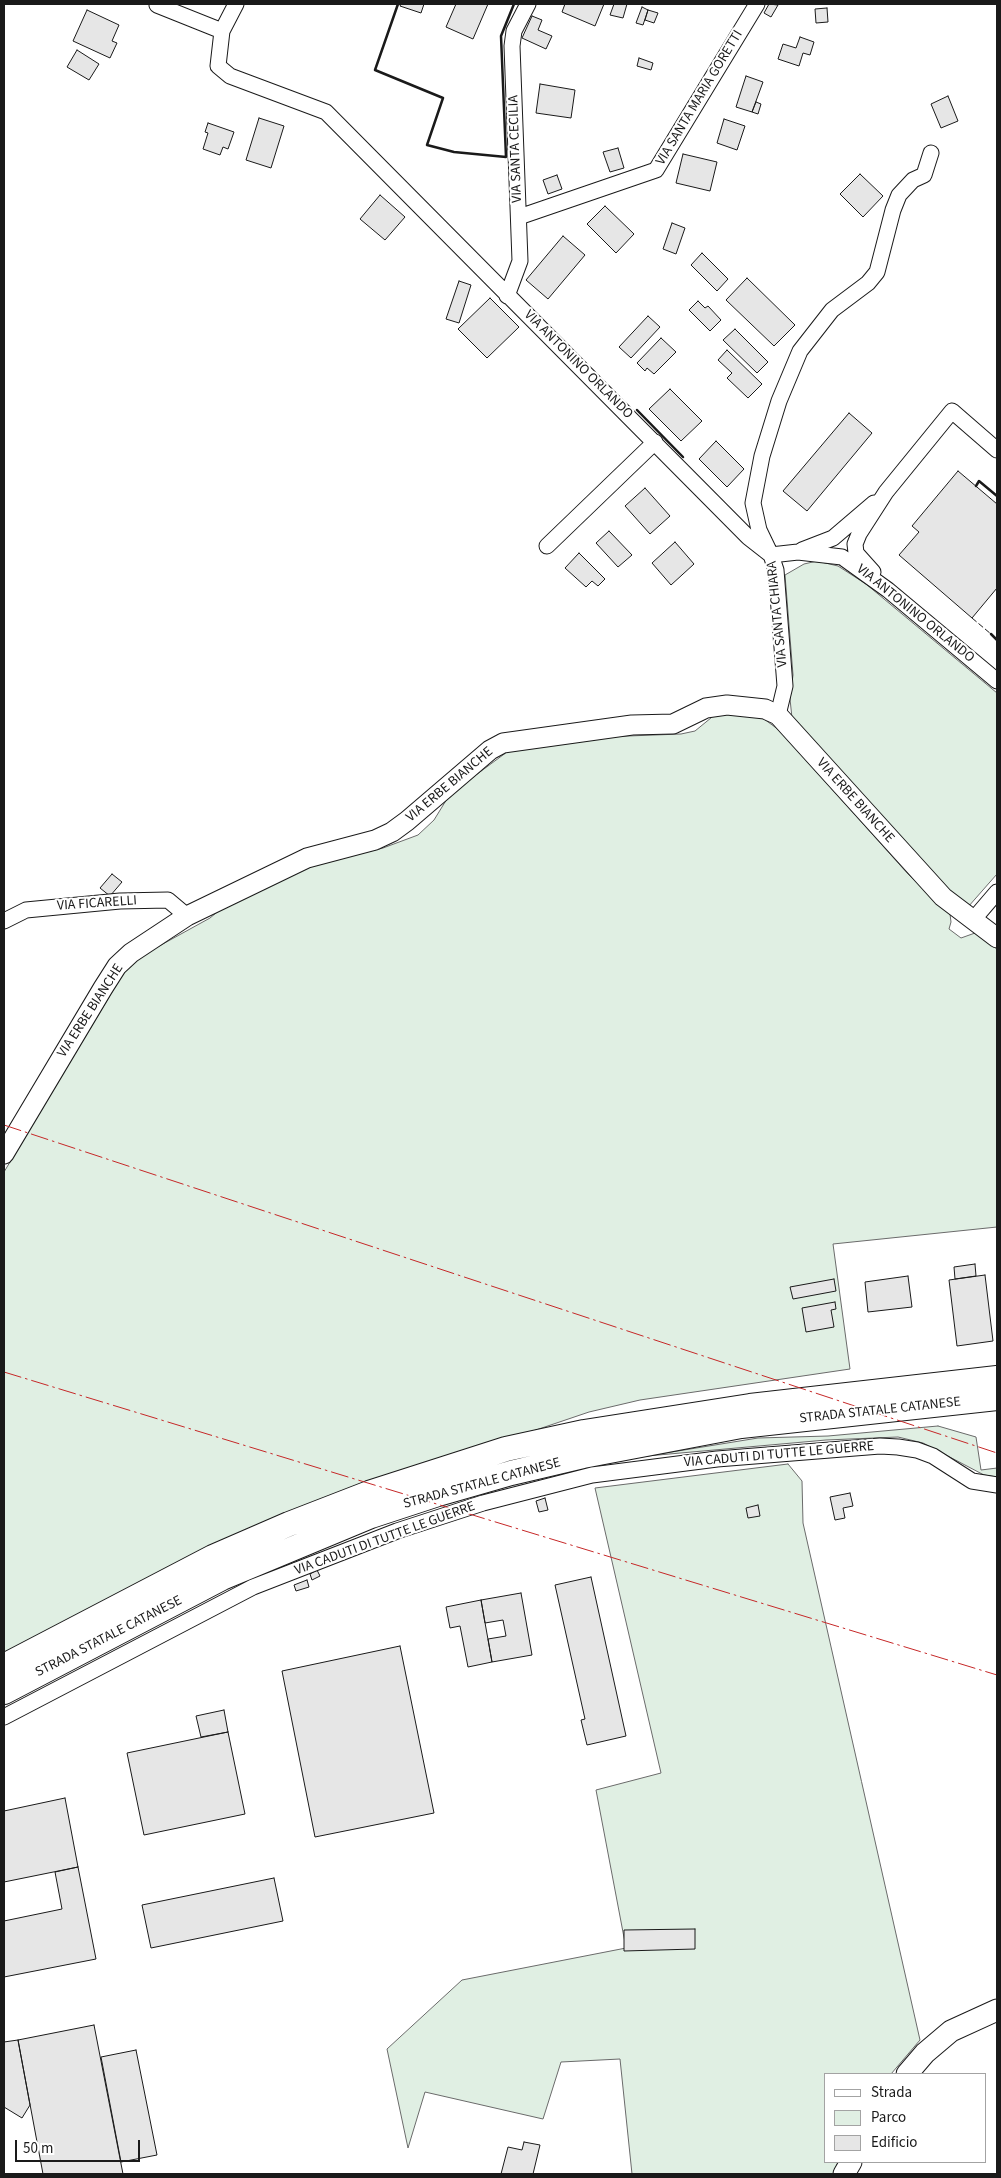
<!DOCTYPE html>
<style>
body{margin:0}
#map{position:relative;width:1001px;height:2178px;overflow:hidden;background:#fff;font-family:"Source Sans 3",sans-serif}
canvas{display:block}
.frame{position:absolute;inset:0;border:5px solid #1a1a1a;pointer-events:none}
.legend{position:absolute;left:824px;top:2073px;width:162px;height:90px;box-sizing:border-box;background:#fff;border:1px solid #a3a3a3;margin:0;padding:6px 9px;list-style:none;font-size:15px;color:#1a1a1a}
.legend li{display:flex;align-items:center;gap:10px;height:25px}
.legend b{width:25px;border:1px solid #a3a3a3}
.scale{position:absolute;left:15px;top:2140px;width:125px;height:22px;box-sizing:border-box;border:2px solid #1a1a1a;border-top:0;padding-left:6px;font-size:15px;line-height:18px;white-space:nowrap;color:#1a1a1a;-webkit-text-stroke:4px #fff;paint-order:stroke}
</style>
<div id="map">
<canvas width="1001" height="2178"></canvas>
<div class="frame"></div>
<ul class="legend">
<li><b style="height:6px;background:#fff"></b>Strada</li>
<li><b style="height:14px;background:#e0efe3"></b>Parco</li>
<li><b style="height:14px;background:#e6e6e6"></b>Edificio</li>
</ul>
<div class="scale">50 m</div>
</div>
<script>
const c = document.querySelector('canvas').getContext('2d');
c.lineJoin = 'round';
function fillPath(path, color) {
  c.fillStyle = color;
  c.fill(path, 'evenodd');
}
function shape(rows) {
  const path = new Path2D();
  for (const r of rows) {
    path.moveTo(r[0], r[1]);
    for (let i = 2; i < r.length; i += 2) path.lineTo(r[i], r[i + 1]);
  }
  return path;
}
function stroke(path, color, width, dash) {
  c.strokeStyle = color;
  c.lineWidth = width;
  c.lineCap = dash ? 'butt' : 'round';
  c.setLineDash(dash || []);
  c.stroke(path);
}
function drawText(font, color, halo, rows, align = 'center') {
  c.font = font + ' "Source Sans 3",sans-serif';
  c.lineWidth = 4;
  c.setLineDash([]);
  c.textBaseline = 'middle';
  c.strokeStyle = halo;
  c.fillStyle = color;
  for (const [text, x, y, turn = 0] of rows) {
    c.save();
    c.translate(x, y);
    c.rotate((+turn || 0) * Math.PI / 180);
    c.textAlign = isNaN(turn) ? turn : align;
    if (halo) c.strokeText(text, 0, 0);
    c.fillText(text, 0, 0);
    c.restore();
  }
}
const green = shape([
 [817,561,838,566,866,584,997,693,997,874,968,907,936,879,792,718,790,699,793,675,785,575,804,564,817,561],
 [717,713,738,713,764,719,779,730,908,874,950,914,951,922,949,929,961,938,975,933,997,949,997,1227,833,1244,850,1369,640,1400,589,1412,530,1432,4,1654,4,1172,127,967,141,956,210,918,228,903,310,865,383,848,418,835,434,820,450,794,507,752,601,737,681,734,695,731,717,713],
 [938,1426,976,1437,981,1470,997,1468,997,1477,984,1475,923,1443,898,1437,826,1440,647,1456,758,1438,828,1436,938,1426],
 [788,1464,802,1481,803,1523,920,2040,891,2074,825,2074,825,2162,838,2162,833,2174,632,2174,620,2059,561,2062,543,2119,425,2092,408,2148,387,2049,462,1980,626,1948,596,1790,661,1773,595,1488,788,1464]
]);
const building = shape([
 [401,4,424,4,421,13,400,6,401,4],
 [456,4,488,4,473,39,446,27,456,4],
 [565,4,604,4,595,26,562,12,565,4],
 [614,4,627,4,623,18,610,15,614,4],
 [769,4,778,5,771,17,764,13,769,4],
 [642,7,648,10,643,25,636,23,642,7],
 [827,8,828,22,816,23,815,9,827,8],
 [87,10,119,25,112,41,117,43,110,58,73,41,87,10],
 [648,10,658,13,654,23,645,20,648,10],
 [532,16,542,20,538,30,552,36,546,49,522,38,532,16],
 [800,37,814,42,810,55,803,53,799,66,778,59,783,44,796,48,800,37],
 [77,50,99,64,89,80,67,67,77,50],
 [639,58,653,63,651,70,637,66,639,58],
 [746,76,763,82,752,112,736,107,746,76],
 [540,84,575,90,571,118,536,113,540,84],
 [948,96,958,121,941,128,931,104,948,96],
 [756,102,761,104,758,114,752,112,756,102],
 [259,118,284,126,271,168,246,160,259,118],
 [724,119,745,126,737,150,717,143,724,119],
 [208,123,234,132,228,149,223,147,220,155,203,149,208,133,205,132,208,123],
 [618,148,624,168,610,172,603,152,618,148],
 [683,154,717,162,710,191,676,183,683,154],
 [860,174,883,196,863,217,840,194,860,174],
 [557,175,562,189,548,194,543,180,557,175],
 [380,195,405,217,385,240,360,219,380,195],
 [605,206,634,234,616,253,587,224,605,206],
 [672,223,685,228,676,254,663,249,672,223],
 [563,236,585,255,548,299,526,280,563,236],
 [702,253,728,279,717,291,691,265,702,253],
 [747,278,795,325,774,346,726,300,747,278],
 [459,281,471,285,459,323,446,319,459,281],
 [490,298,519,327,487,358,458,329,490,298],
 [698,301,705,308,708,306,721,320,710,331,689,310,698,301],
 [648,316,660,327,631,358,619,347,648,316],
 [735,329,768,362,757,373,723,340,735,329],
 [661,338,676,352,654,374,647,368,645,371,637,363,661,338],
 [727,350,762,384,748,398,727,378,732,373,718,360,727,350],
 [670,389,702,421,681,441,649,409,670,389],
 [849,413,872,433,807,511,783,491,849,413],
 [716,441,744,469,727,487,699,459,716,441],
 [958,471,997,504,997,588,972,618,899,555,919,532,912,526,958,471],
 [645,488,670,516,650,534,625,506,645,488],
 [609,531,632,555,618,567,596,543,609,531],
 [675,542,694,564,671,585,652,563,675,542],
 [579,553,605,579,598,586,592,581,586,587,565,568,579,553],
 [112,874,122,882,110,896,100,888,112,874],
 [975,1264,976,1276,955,1279,954,1267,975,1264],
 [985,1275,993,1341,957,1346,949,1280,985,1275],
 [908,1276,912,1307,868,1312,865,1282,908,1276],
 [834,1279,836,1291,793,1299,790,1287,834,1279],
 [835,1302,836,1309,831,1310,834,1327,806,1332,802,1308,835,1302],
 [850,1493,853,1506,843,1508,845,1518,835,1520,830,1497,850,1493],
 [545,1498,548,1510,539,1512,536,1501,545,1498],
 [758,1505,760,1516,748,1518,746,1508,758,1505],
 [317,1570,320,1576,312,1580,310,1574,317,1570],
 [591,1577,626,1736,587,1745,581,1720,585,1719,555,1585,591,1577],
 [307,1580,309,1587,296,1591,294,1585,307,1580],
 [521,1593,532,1655,492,1662,488,1639,506,1636,503,1620,485,1623,481,1600,521,1593],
 [481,1600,492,1662,468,1667,460,1626,450,1628,446,1607,481,1600],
 [400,1646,434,1813,315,1837,282,1671,400,1646],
 [224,1710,228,1732,201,1737,196,1716,224,1710],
 [228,1732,245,1814,144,1835,127,1753,228,1732],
 [65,1798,78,1867,4,1882,4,1811,65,1798],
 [78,1867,96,1959,4,1977,4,1921,62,1909,55,1872,78,1867],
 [274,1878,283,1921,151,1948,142,1905,274,1878],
 [695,1929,695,1949,624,1951,624,1930,695,1929],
 [94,2025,123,2174,43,2174,18,2040,94,2025],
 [18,2040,30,2105,22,2118,4,2107,4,2042,18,2040],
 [136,2050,157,2155,121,2162,101,2057,136,2050],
 [524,2142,540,2145,533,2174,501,2174,508,2147,522,2150,524,2142]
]);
const minor = shape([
 [236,4,222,31,218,66,230,76,326,112,748,537,771,555,798,552,842,557,888,590,997,681],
 [157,5,222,31],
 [519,217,656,170,757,4],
 [507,296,520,261,512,46,514,31,528,4],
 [547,546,655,442],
 [802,550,833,538,874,503],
 [873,572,856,553,855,544,859,534,886,492,952,411,997,450],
 [778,715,785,686,776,570,771,555,759,530,753,503,762,456,779,401,800,351,832,310,868,283,877,272,893,210,899,195,913,180,924,175,931,153],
 [973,920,997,892],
 [4,921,26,910,120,901,168,900,187,916],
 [4,1717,253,1587,397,1531,483,1503,592,1475,717,1459,880,1446,898,1447,917,1450,933,1456,972,1481,997,1485]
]);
const tertiary = shape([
 [4,1154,103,988,117,966,131,953,187,916,307,858,375,840,392,832,407,821,490,750,503,743,632,725,673,724,706,708,727,705,765,709,778,715,943,897,997,938]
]);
const secondary = shape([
 [907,2074,925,2053,951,2031,997,2010],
 [844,2174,851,2162]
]);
const primary = shape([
 [4,1666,213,1557,289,1524,369,1493,506,1449,584,1432,750,1406,997,1378],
 [4,1692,222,1578,371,1516,438,1494,511,1473,583,1456,741,1426,997,1398]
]);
const fence = shape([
 [972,618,991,634]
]);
const wall = shape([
 [398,4,375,70,443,98,427,145,454,152,506,157,501,36,514,4],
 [637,410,683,457],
 [976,486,979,481,997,496],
 [991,634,997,640]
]);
const power = shape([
 [4,1125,997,1453],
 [4,1372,997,1675]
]);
const streetNames = [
 ["VIA SANTA MARIA GORETTI",700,98,-59],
 ["VIA SANTA CECILIA",516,149,-92],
 ["VIA ANTONINO ORLANDO",578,365,45],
 ["VIA SANTA CHIARA",778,614,-96],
 ["VIA ANTONINO ORLANDO",915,614,39],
 ["VIA ERBE BIANCHE",450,785,-40],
 ["VIA ERBE BIANCHE",855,801,48],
 ["VIA FICARELLI",97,904,-4],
 ["VIA ERBE BIANCHE",91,1011,-57],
 ["STRADA STATALE CATANESE",880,1411,-6],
 ["VIA CADUTI DI TUTTE LE GUERRE",779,1455,-5],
 ["STRADA STATALE CATANESE",482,1484,-15],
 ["VIA CADUTI DI TUTTE LE GUERRE",385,1539,-20],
 ["STRADA STATALE CATANESE",109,1637,-27]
];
fillPath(green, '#e0efe3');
stroke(green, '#6a6a6a', 1);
fillPath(building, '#e6e6e6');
stroke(building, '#1a1a1a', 1);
stroke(minor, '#1a1a1a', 17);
stroke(tertiary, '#1a1a1a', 21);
stroke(secondary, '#1a1a1a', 23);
stroke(primary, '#1a1a1a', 26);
stroke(minor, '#fff', 15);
stroke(tertiary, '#fff', 19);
stroke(secondary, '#fff', 21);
stroke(primary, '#fff', 24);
stroke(fence, '#1a1a1a', 1, [6, 2.5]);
stroke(wall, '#1a1a1a', 2.5);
stroke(power, '#c62828', 1, [18, 4, 2.5, 4]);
drawText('14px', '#1a1a1a', '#fff', streetNames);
</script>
